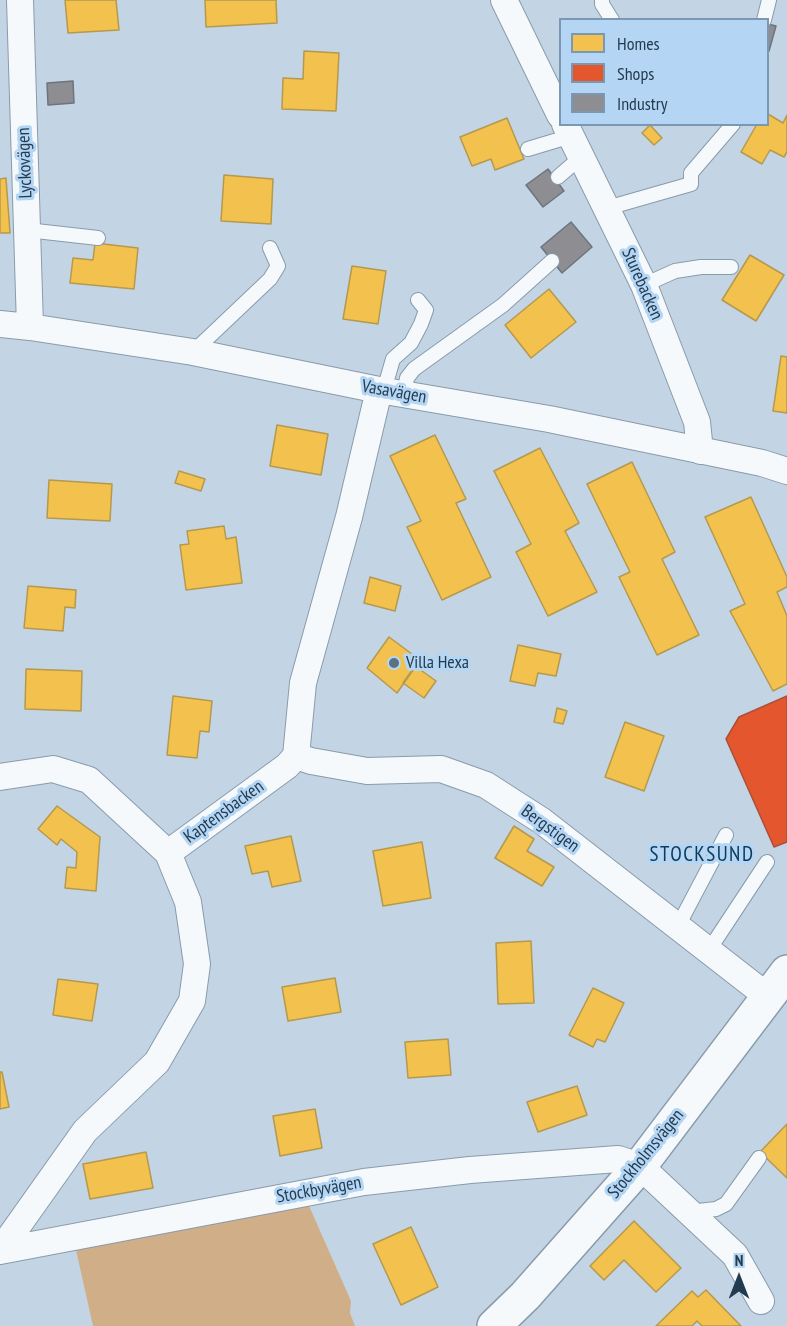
<!DOCTYPE html>
<meta charset="utf-8">
<style>
body{margin:0}
#map{position:relative;width:787px;height:1326px;overflow:hidden;background:#c3d5e5;font-family:"PT Sans Narrow",sans-serif}
canvas{display:block}
.legend{position:absolute;left:559px;top:18px;width:210px;height:108px;box-sizing:border-box;background:#b4d6f4;border:2px solid #7a98b2;margin:0;padding:8px 10px;list-style:none;font-size:18px;color:#233b4f}
.legend li{display:flex;align-items:center;gap:12px;height:30px}
.legend b{width:30px;border:2px solid #7a98b2}
.north{position:absolute;left:709px;top:1248px;width:60px;height:60px;-webkit-text-stroke:4px #b4d6f4;paint-order:stroke;rotate:0deg;font-size:16px;font-weight:700;line-height:24px;text-align:center;color:#233b4f}
.north::after{content:'';display:block;margin:auto;width:21px;height:27px;background:#233b4f;clip-path:polygon(50% 0,100% 100%,50% 72%,0 100%)}
</style>
<div id="map">
<canvas width="787" height="1326"></canvas>
<ul class="legend">
<li><b style="height:16px;background:#f2c14e"></b>Homes</li>
<li><b style="height:16px;background:#e4572e"></b>Shops</li>
<li><b style="height:16px;background:#8d8d92"></b>Industry</li>
</ul>
<div class="north">N</div>
</div>
<script>
const c = document.querySelector('canvas').getContext('2d');
c.lineJoin = 'round';
function fillPath(path, color) {
  c.fillStyle = color;
  c.fill(path, 'evenodd');
}
function shape(rows) {
  const path = new Path2D();
  for (const r of rows) {
    path.moveTo(r[0], r[1]);
    for (let i = 2; i < r.length; i += 2) path.lineTo(r[i], r[i + 1]);
  }
  return path;
}
function stroke(path, color, width, dash) {
  c.strokeStyle = color;
  c.lineWidth = width;
  c.lineCap = dash ? 'butt' : 'round';
  c.setLineDash(dash || []);
  c.stroke(path);
}
function drawText(font, color, halo, rows, align = 'center') {
  c.font = font + ' "PT Sans Narrow",sans-serif';
  c.lineWidth = 6;
  c.setLineDash([]);
  c.textBaseline = 'middle';
  c.strokeStyle = halo;
  c.fillStyle = color;
  for (const [text, x, y, turn = 0] of rows) {
    c.save();
    c.translate(x, y);
    c.rotate((+turn || 0) * Math.PI / 180);
    c.textAlign = isNaN(turn) ? turn : align;
    if (halo) c.strokeText(text, 0, 0);
    c.fillText(text, 0, 0);
    c.restore();
  }
}
const green = shape([
 [306,1199,351,1301,350,1313,355,1326,93,1326,76,1250]
]);
const homes = shape([
 [65,0,116,0,119,30,68,33,65,0],
 [205,0,276,0,277,23,206,27,205,0],
 [304,51,339,53,336,111,282,109,283,78,303,79,304,51],
 [768,114,783,123,787,115,787,152,784,157,770,150,762,164,741,152,757,124,768,124,768,114],
 [507,118,524,159,495,170,491,159,472,166,460,137,507,118],
 [650,125,662,138,654,145,642,133,650,125],
 [224,175,273,179,271,224,221,221,224,175],
 [6,178,10,233,0,233,0,179,6,178],
 [95,243,138,248,134,289,70,283,73,258,93,260,95,243],
 [750,255,784,275,756,321,722,300,750,255],
 [352,266,386,271,378,324,343,319,352,266],
 [549,289,576,322,531,358,505,325,549,289],
 [781,356,787,357,787,413,773,411,781,356],
 [277,425,328,434,321,475,270,466,277,425],
 [435,435,466,499,456,503,491,577,442,600,407,527,421,521,390,456,435,435],
 [540,448,579,523,565,531,597,592,548,616,516,552,531,544,494,471,540,448],
 [632,462,675,552,662,559,699,635,657,655,619,577,630,572,587,484,632,462],
 [179,471,205,479,201,491,175,483,179,471],
 [49,480,112,484,110,521,47,518,49,480],
 [751,497,787,577,787,587,777,592,787,616,787,684,773,691,730,611,745,604,705,517,751,497],
 [224,526,226,539,236,537,242,583,186,590,180,545,189,544,187,531,224,526],
 [370,577,401,586,395,611,364,603,370,577],
 [28,586,76,590,75,608,65,607,63,631,24,628,28,586],
 [389,637,420,660,397,693,367,668,389,637],
 [518,645,561,654,556,676,538,673,535,686,510,681,518,645],
 [415,666,436,681,424,698,403,683,415,666],
 [26,669,82,671,81,711,25,709,26,669],
 [173,696,212,701,209,732,200,731,197,758,167,755,173,696],
 [557,708,567,711,563,724,554,722,557,708],
 [625,722,664,736,644,791,605,777,625,722],
 [57,806,100,837,96,891,65,888,67,867,76,868,77,852,61,839,57,845,38,829,57,806],
 [514,826,534,839,527,851,554,867,542,886,495,858,514,826],
 [291,836,301,881,272,887,268,871,252,874,245,846,291,836],
 [422,842,431,898,383,906,373,851,422,842],
 [531,941,534,1003,498,1004,496,943,531,941],
 [335,978,341,1012,288,1021,282,987,335,978],
 [58,979,98,984,92,1021,53,1015,58,979],
 [593,988,624,1003,605,1042,597,1039,593,1047,569,1035,593,988],
 [448,1039,451,1075,408,1078,405,1042,448,1039],
 [0,1072,2,1072,9,1107,0,1109,0,1072],
 [577,1086,587,1115,538,1132,527,1102,577,1086],
 [315,1109,322,1148,280,1156,273,1116,315,1109],
 [787,1124,787,1178,760,1152,787,1124],
 [146,1152,153,1188,90,1199,83,1164,146,1152],
 [634,1221,681,1268,656,1292,624,1260,604,1280,590,1266,634,1221],
 [411,1227,438,1287,401,1305,373,1244,411,1227],
 [706,1290,741,1326,702,1326,697,1321,692,1326,656,1326,692,1291,698,1297,706,1290]
]);
const shops = shape([
 [787,696,787,842,774,847,726,739,739,717,787,696]
]);
const industry = shape([
 [768,24,776,26,769,51,768,51,768,24],
 [73,81,74,103,48,105,47,83,73,81],
 [548,169,564,191,543,207,526,185,548,169],
 [571,222,592,247,562,273,541,247,571,222]
]);
const lane = shape([
 [602,0,602,4,612,20],
 [764,20,769,0],
 [528,149,571,136],
 [558,177,581,157],
 [607,208,691,184,691,173,733,124],
 [27,230,98,238],
 [644,285,675,271,701,267,731,267],
 [193,352,270,279,278,266,270,248],
 [384,390,393,359,411,343,421,324,426,310,418,300],
 [404,394,407,378,414,369,503,305,552,261],
 [678,926,726,835],
 [709,950,767,862],
 [689,1212,716,1209,726,1204,759,1158]
]);
const street = shape([
 [20,0,30,327],
 [504,0,560,115],
 [565,124,644,285,697,422,700,451],
 [0,324,30,327,193,352,379,390,549,419,762,463,787,471],
 [296,756,311,761,367,771,441,769,486,785,542,821,767,996],
 [0,777,53,769,89,780,168,853],
 [0,1251,85,1131,157,1062,192,1001,197,964,188,902,168,853,287,766,296,756,303,683,349,517,379,390],
 [0,1251,364,1182,470,1170,618,1159,640,1166,735,1255,761,1301]
]);
const secondary = shape([
 [494,1326,525,1296,640,1166,787,972]
]);
const markers = [
 [394,663,6,"#5b7184"]
];
const streetNames = [
 ["Lyckovägen",25,163,-92],
 ["Sturebacken",642,284,66],
 ["Vasavägen",394,392,10],
 ["Kaptensbacken",224,812,-36],
 ["Bergstigen",550,829,36],
 ["Stockholmsvägen",646,1154,-51],
 ["Stockbyvägen",319,1190,-10]
];
const poiNames = [
 ["Villa Hexa",406,663]
];
const quarterNames = [
 ["STOCKSUND",702,855]
];
fillPath(green, '#d0ae88');
fillPath(homes, '#f2c14e');
stroke(homes, '#b4994e', 1.5);
fillPath(shops, '#e4572e');
stroke(shops, '#aa4f38', 1.5);
fillPath(industry, '#8d8d92');
stroke(industry, '#6d747e', 1.5);
stroke(lane, '#889bab', 16);
stroke(street, '#889bab', 28);
stroke(secondary, '#889bab', 36);
stroke(lane, '#f6f9fb', 14);
stroke(street, '#f6f9fb', 26);
stroke(secondary, '#f6f9fb', 33);
for (const [x, y, r, color] of markers) {
  const dot = new Path2D();
  dot.arc(x, y, r, 0, 2 * Math.PI);
  c.fillStyle = color;
  c.fill(dot);
  stroke(dot, '#b4d6f4', 2);
}
drawText('18px', '#233b4f', '#b4d6f4', streetNames);
drawText('18px', '#233b4f', '#b4d6f4', poiNames, 'left');
c.letterSpacing = '1.5px';
drawText('21px', '#0d3a5a', '#b4d6f4', quarterNames);
c.letterSpacing = '0px';
</script>
